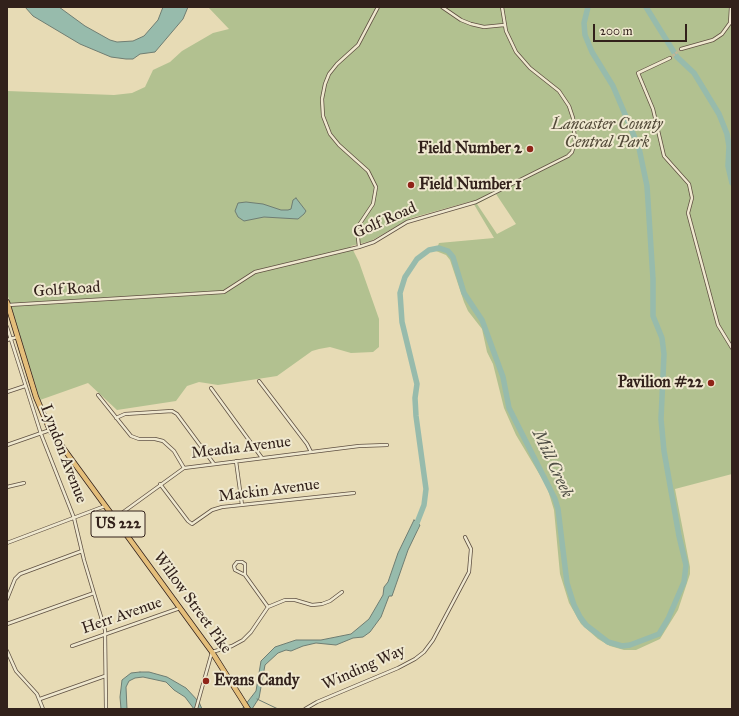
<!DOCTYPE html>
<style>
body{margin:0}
#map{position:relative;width:739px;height:716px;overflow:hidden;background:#e7dbb5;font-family:"IM FELL Great Primer",serif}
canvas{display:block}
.frame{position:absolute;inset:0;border:8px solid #32211b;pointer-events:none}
.scale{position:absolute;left:593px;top:24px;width:94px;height:18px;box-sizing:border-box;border:2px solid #32211b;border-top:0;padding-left:5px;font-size:12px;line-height:14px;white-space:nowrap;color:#32211b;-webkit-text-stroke:3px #efe8cf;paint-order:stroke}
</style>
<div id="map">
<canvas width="739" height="716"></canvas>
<div class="frame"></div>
<div class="scale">200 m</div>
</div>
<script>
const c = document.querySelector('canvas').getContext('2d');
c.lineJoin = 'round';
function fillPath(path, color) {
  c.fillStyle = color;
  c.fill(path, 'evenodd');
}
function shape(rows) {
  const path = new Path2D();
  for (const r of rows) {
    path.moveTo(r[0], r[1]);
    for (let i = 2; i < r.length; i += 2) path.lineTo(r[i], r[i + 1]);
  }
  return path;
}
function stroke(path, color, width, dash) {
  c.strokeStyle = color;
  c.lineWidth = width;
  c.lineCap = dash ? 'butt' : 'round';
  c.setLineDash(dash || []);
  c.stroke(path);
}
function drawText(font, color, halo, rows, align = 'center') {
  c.font = font + ' "IM FELL Great Primer",serif';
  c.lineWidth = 4;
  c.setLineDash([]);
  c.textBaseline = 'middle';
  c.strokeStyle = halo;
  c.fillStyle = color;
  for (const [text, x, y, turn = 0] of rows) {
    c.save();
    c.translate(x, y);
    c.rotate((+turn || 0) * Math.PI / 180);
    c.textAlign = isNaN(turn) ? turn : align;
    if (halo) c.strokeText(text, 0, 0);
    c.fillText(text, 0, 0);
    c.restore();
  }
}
const green = shape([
 [208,7,732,7,732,474,675,489,690,567,690,574,678,610,660,639,636,650,624,650,610,646,598,639,581,624,569,603,560,574,554,510,547,487,516,435,504,408,493,364,487,352,482,329,468,311,464,302,450,260,446,255,436,251,439,243,494,238,472,201,411,218,371,241,351,246,359,262,379,319,379,347,373,352,351,353,330,347,319,349,312,351,277,376,218,385,199,382,187,386,176,401,117,410,88,383,40,400,7,293,7,91,114,95,132,93,145,87,153,70,170,62,182,51,213,33,229,29],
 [496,194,516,224,497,234,477,204]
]);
const water = shape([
 [25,7,59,7,85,26,110,40,117,42,133,41,144,36,158,20,163,7,188,7,183,19,155,52,140,54,133,59,126,59,111,57,80,44,33,16,25,7],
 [296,198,306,211,304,214,298,219,264,217,244,221,238,217,235,211,238,203,246,202,263,204,281,210,288,210,291,209,293,200,296,198],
 [414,520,420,525,408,550,392,596,389,596,381,617,370,632,363,637,353,638,336,645,316,643,303,646,291,651,286,650,278,653,265,665,259,698,252,709,242,709,256,691,261,661,275,647,296,640,321,640,351,634,369,619,383,595,384,587,388,582,398,553,414,520],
 [140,672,149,672,167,677,186,688,199,702,202,709,194,709,185,697,174,690,166,682,143,677,135,678,129,681,126,687,127,709,121,709,120,697,122,680,131,673,140,672]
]);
const stream = shape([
 [257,699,278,709]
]);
const river = shape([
 [646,7,677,57,694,73,719,114,727,134,729,146,728,166,732,183],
 [415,528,424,505,426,489,416,416,415,398,417,384,402,322,400,293,405,277,417,259,429,250,439,248,448,251,453,257,464,293,482,320,503,377,509,408,555,499,558,509,567,583,574,605,580,617,586,625,608,642,622,646,630,645,659,634,668,619,684,582,686,565,679,536,664,451,661,419,664,354,662,338,653,316,653,279,647,186,639,148,630,126,613,86,592,52,585,35,584,23,588,7]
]);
const minorTunnel = shape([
 [670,58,681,49]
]);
const minor = shape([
 [442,7,461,20,471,24,484,27,504,25],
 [681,49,713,40,722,34,730,23,731,7],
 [670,58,638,73,653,109,664,156,689,184,692,198,688,213,718,325,732,348],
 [359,247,357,228,373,204,376,187,368,171,339,145,330,134,323,116,322,99,325,84,329,74,337,64,358,45,378,7],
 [8,305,224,292,255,272,359,247,374,242,407,222,476,202,568,156,572,152,575,142,573,118,569,106,559,91,530,68,516,52,506,31,502,7],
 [7,327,41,434,74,518,84,560,105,630,106,709],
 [7,340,17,337],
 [259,381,307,444,311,452],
 [211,388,262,458],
 [7,392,25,386],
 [98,395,131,436,139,439,155,439,163,441,174,451,184,468],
 [116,418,125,414,172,411,177,414,214,464],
 [7,445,50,430],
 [236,461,242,505],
 [160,484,188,521,192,524,212,510,222,507,354,493],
 [7,487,24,483],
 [115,518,184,468,359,446,387,445],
 [7,543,105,506],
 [245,575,245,564,242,562,237,562,234,566,235,570,245,575,268,607],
 [7,599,15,579,20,574,82,551],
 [7,624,94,593],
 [72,646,180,608],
 [7,651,16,671,37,694,43,709],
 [40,699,105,676],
 [196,709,212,652,232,646,243,640,251,632,268,607,285,600,295,600,312,605,322,604,330,601,342,592],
 [305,709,317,702,398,668,415,659,424,652,433,640,469,572,471,549,465,537]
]);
const trunk = shape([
 [7,302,36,397,50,430,212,652,248,709]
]);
const markers = [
 [530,149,4,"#8f2418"],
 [411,185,4,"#8f2418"],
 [711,383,4,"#8f2418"],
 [206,681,4,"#8f2418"]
];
const shields = [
 [118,524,54]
];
const shieldNames = [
 ["US 222",118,524]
];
const parkNames = [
 ["Lancaster County",607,125],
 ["Central Park",607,143]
];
const poiNames = [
 ["Field Number 2",522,149],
 ["Field Number 1",419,185,"left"],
 ["Pavilion #22",703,383],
 ["Evans Candy",214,681,"left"]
];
const streetNames = [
 ["Golf Road",385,221,-24],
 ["Golf Road",67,290,-4],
 ["Meadia Avenue",241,448,-7],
 ["Lyndon Avenue",63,454,69],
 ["Mackin Avenue",269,491,-7],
 ["Willow Street Pike",192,603,54],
 ["Herr Avenue",122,616,-19],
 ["Winding Way",364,668,-24]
];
const waterNames = [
 ["Mill Creek",552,464,65]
];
fillPath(green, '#b2c190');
fillPath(water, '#97bbac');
stroke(water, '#6f7d72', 1);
stroke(stream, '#6f7d72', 1);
stroke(river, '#97bbac', 5.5);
stroke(minorTunnel, '#c3b696', 2.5, [2.5, 1]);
stroke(minor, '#5f5042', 4);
stroke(trunk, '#32211b', 6);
stroke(minor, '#efe8cf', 2.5);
stroke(trunk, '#e4be7a', 4.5);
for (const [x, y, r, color] of markers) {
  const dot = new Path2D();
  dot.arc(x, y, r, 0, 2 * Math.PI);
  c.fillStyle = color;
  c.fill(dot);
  stroke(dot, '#efe8cf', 1.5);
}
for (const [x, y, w] of shields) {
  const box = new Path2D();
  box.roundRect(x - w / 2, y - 13, w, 26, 3);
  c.fillStyle = '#efe8cf';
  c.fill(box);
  stroke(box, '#32211b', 1);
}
drawText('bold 15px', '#32211b', null, shieldNames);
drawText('italic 16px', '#524938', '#efe8cf', parkNames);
drawText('bold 16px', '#32211b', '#efe8cf', poiNames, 'right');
drawText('16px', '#32211b', '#efe8cf', streetNames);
drawText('italic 17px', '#504f46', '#efe8cf', waterNames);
</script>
